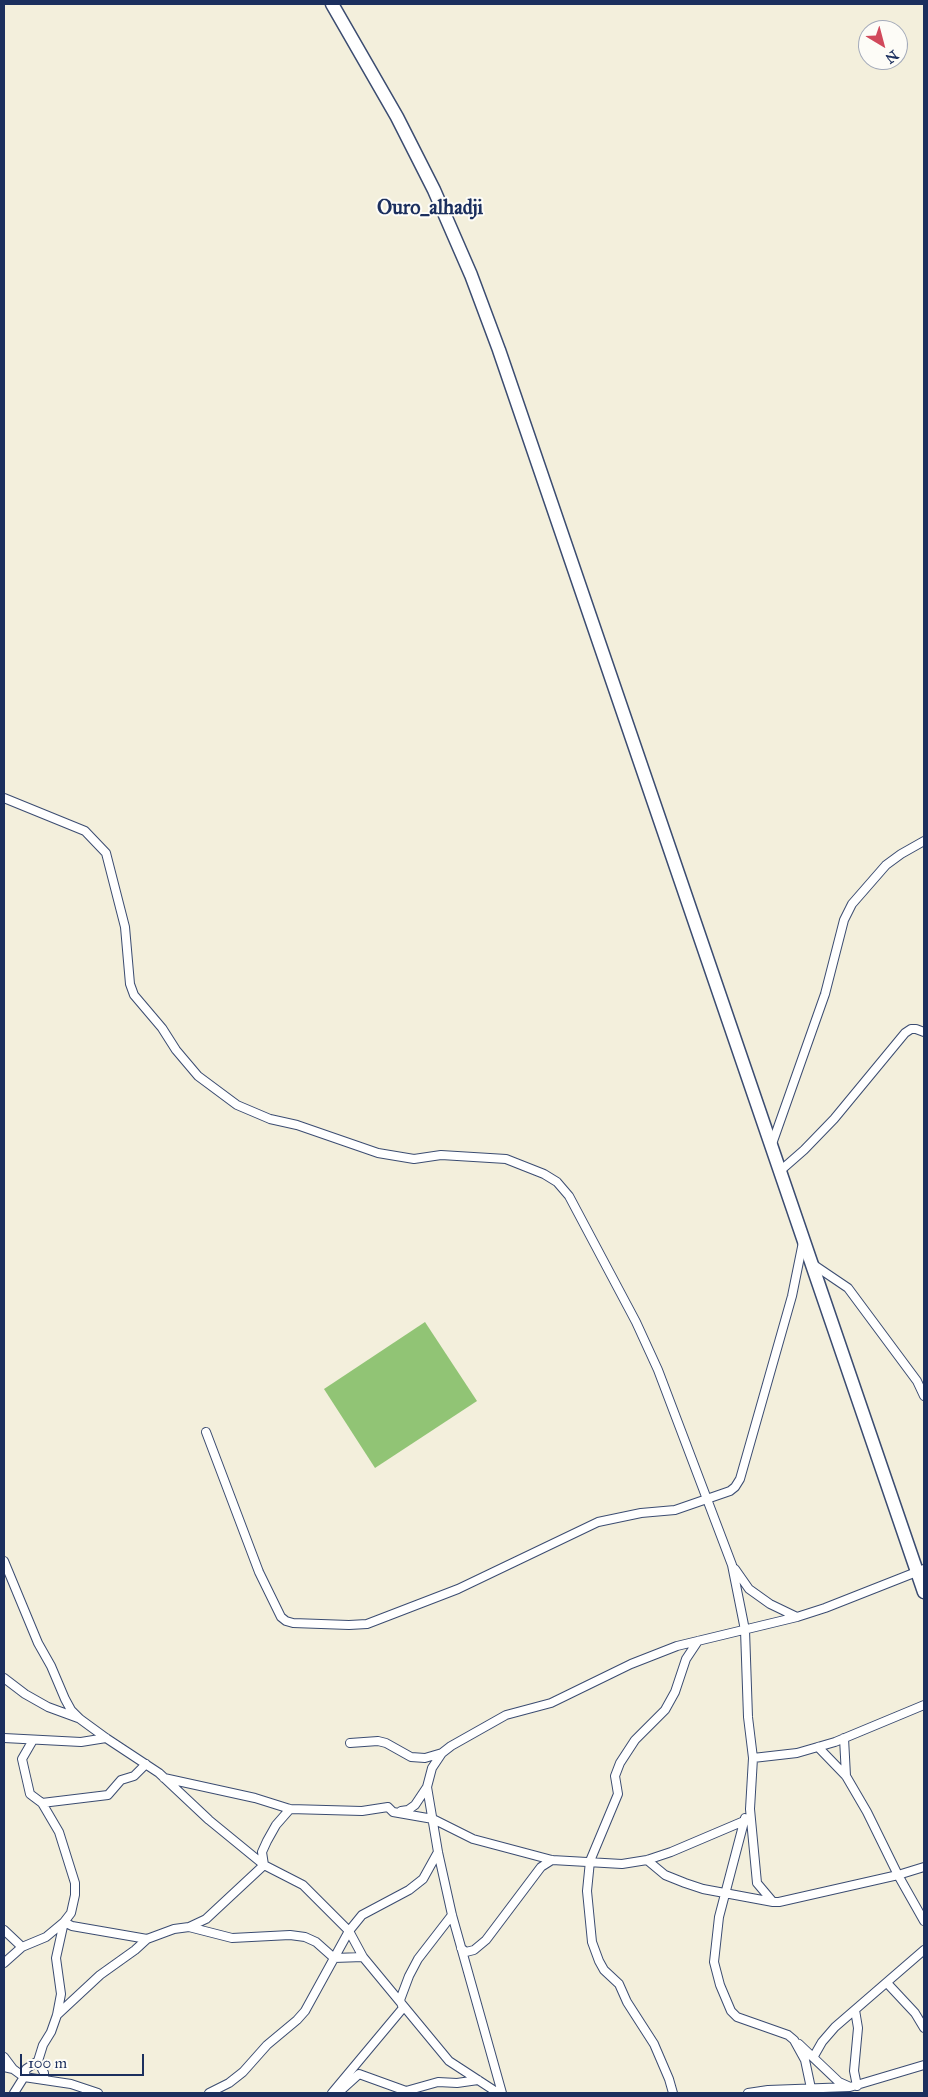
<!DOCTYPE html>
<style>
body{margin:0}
#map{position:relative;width:928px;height:2097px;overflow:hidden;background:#f3efdc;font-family:"IM FELL Great Primer",serif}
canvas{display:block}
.frame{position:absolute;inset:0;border:5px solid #1b2f5e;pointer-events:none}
.north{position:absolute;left:858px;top:20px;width:50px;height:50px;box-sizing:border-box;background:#fdfcf7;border:1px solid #a3aaba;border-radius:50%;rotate:143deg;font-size:14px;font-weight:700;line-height:20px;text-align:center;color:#1b2f5e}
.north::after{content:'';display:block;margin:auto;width:18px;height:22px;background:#d1495b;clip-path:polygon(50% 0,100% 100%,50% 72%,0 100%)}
.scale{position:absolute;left:20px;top:2054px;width:124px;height:22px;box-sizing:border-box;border:2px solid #1b2f5e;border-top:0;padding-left:6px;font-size:15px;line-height:18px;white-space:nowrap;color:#1b2f5e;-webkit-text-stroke:4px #fdfcf7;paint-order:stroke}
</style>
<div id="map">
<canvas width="928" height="2097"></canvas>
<div class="frame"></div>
<div class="north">N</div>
<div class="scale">100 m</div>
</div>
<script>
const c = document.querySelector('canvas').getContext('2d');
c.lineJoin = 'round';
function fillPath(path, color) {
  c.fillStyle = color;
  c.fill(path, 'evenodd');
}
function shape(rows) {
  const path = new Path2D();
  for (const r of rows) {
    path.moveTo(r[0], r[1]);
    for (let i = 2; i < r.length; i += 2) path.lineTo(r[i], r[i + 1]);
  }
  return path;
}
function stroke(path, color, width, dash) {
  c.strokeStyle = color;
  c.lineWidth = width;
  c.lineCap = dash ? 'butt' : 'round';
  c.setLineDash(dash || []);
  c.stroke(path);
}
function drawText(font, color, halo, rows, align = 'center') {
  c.font = font + ' "IM FELL Great Primer",serif';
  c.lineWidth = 4;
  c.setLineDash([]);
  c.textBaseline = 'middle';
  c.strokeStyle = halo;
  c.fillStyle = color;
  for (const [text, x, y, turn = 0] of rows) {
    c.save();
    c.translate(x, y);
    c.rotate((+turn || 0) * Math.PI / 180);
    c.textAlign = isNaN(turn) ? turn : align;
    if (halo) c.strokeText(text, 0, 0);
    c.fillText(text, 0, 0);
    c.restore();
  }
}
const green = shape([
 [425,1322,477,1401,375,1468,324,1389]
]);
const street = shape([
 [4,798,85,831,106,853,125,927,130,984,134,995,162,1028,176,1050,198,1076,237,1105,270,1119,297,1125,378,1153,414,1159,441,1155,506,1159,544,1174,557,1182,569,1196,636,1322,658,1370,732,1565,745,1630,748,1717,753,1758,750,1809,757,1883,773,1902,779,1902,898,1875,924,1867],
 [772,1144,825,994,844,920,852,904,886,865,901,854,924,841],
 [780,1171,804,1150,834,1119,905,1033,911,1029,916,1029,924,1032],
 [814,1265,848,1288,917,1381,924,1396],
 [206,1432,259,1572,281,1617,286,1621,293,1623,349,1625,367,1624,458,1589,598,1522,641,1513,675,1510,730,1491,735,1487,740,1479,792,1296,803,1242],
 [4,1561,38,1643,51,1666,65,1699,71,1710,80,1719,106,1738,159,1773,209,1820,264,1865,303,1885,349,1931,363,1957,449,2061,498,2093],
 [735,1569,749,1589,770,1604,797,1617],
 [4,1678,25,1694,48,1707,78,1718],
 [4,1738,81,1742,106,1738],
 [844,1738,846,1776],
 [350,1743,378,1741,386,1743,411,1757,425,1758,442,1753],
 [818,1747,846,1776,867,1812,898,1875,924,1921],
 [753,1758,797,1753,835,1742,924,1705],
 [164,1778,255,1798,290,1809,362,1811,388,1807,393,1812,433,1819,473,1839,552,1860,622,1864,647,1860,671,1852,744,1821],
 [42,1803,108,1795,121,1780,134,1776,146,1764],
 [401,1811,408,1810,415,1805,427,1787],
 [745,1818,719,1917,714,1962,720,1985,731,2011,737,2017,788,2035,794,2040,805,2060,812,2093],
 [647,1860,665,1875,685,1883,703,1889,773,1902],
 [189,1927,232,1938,290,1935,305,1937,316,1942,334,1958,363,1957],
 [4,1930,22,1947],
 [461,1948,466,1952,474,1950,486,1940,541,1867,552,1860],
 [4,1963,22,1947,46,1937,64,1922,72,1926,147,1939,174,1929,189,1927,206,1919,264,1865,262,1852,267,1841,276,1825,290,1809],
 [887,1983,915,2013,924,2028],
 [855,2010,858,2028,854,2071,857,2086],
 [57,2015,100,1975,135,1950,147,1939],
 [799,2044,839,2082,848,2086],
 [814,2056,822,2042,835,2027,924,1950],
 [4,2057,13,2069],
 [38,2061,44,2073,44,2080],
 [4,2067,13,2069,24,2077,71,2084,98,2093],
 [14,2093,24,2077,26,2069,38,2061,43,2045,51,2032,57,2015,61,1994,56,1958,64,1922,71,1913,75,1895,75,1883,59,1832,42,1803,30,1794,22,1759,33,1740],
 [209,2093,229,2083,243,2072,267,2045,297,2020,305,2011,349,1931,362,1915,409,1890,423,1879,438,1852],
 [332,2093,403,2008,400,2000,409,1976,418,1959,452,1915],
 [338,2093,359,2074,406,2091,438,2082,457,2083,478,2080],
 [502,2093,452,1915,438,1852,427,1787,432,1768,442,1753,451,1746,506,1715,551,1703,631,1664,677,1646,797,1617,825,1608,924,1569],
 [673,2093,669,2079,654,2044,627,2002,619,1984,604,1970,599,1961,592,1942,587,1891,590,1861,618,1794,615,1776,620,1763,635,1740,665,1710,675,1692,686,1659,698,1641],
 [748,2093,768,2090,850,2087,924,2065]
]);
const primary = shape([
 [332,4,397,117,434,190,471,275,499,350,924,1592]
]);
const quarterNames = [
 ["Ouro_alhadji",430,209]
];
fillPath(green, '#91c475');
stroke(street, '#3b4c71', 10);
stroke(primary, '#3b4c71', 15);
stroke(street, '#fff', 8);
stroke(primary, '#fff', 12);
drawText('bold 20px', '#1b2f5e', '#fdfcf7', quarterNames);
</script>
